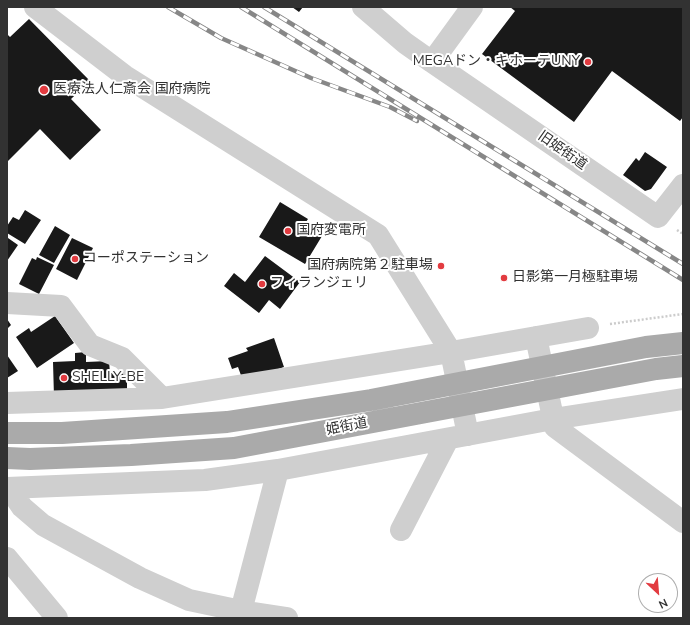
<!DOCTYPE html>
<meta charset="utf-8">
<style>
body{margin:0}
#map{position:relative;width:690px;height:625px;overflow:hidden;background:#fff;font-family:"Nunito Sans",sans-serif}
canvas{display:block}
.frame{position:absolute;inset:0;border:8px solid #323232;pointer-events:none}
.north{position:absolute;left:638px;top:573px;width:40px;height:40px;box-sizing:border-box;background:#fff;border:1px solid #adadad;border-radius:50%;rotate:154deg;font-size:11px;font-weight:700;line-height:16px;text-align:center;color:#323232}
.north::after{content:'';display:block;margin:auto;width:14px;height:18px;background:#e23b40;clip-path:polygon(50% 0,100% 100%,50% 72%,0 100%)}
</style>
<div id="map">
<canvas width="690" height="625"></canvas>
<div class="frame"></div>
<div class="north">N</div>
</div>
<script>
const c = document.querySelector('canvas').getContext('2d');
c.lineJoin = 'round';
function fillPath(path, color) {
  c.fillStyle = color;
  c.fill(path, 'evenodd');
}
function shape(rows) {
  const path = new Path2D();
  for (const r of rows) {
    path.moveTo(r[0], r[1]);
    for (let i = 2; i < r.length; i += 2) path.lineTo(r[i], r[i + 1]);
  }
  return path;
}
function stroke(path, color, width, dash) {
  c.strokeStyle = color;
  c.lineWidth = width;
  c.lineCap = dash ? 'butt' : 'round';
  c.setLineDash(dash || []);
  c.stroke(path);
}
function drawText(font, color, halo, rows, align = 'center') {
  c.font = font + ' "Nunito Sans","Noto Sans JP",sans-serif';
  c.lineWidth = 4;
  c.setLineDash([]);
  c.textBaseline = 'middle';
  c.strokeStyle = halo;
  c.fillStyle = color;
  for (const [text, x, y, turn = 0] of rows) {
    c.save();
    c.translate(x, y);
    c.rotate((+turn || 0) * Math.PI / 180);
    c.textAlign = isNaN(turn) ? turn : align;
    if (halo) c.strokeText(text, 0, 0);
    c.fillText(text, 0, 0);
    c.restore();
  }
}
const building = shape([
 [292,7,303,7,299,12],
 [510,7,683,7,683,117,680,121,612,71,574,122,482,54,515,11],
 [29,19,90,81,71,99,101,130,70,160,40,129,7,162,7,34,10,37],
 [645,152,667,167,651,189,645,191,623,175,636,158,639,161],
 [280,202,308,219,304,225,322,236,305,264,259,237],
 [25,210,41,220,25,244,7,233,7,226,13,217,19,220],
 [55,226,70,235,54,263,39,255],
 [8,238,18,245,7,261,7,239],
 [72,238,93,248,77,280,56,269],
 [265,256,300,282,280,309,269,300,259,313,224,286,234,273,245,282],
 [37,257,54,265,39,294,19,284,32,258,36,260],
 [55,316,74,343,37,368,16,337,29,328,31,332],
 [7,319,11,325,7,329],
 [274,338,284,367,243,381,238,367,232,369,228,358,248,351,246,348],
 [86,352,86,362,109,361,110,373,127,372,127,394,54,397,53,362,75,361,75,353],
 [7,355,18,371,7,378]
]);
const path = shape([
 [677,230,683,234],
 [610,324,683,314]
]);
const minor = shape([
 [35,7,125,76,378,235,451,352,468,435],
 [363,7,405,43,432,62,472,7],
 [432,62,658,217,683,185],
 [7,303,61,306,90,345,122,358,162,398],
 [536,337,555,427,683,522],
 [7,403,162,398,451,352,588,328],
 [7,488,205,480,278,470,553,419,683,399],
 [9,488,22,507,43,525,140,578,189,600,241,611,287,618],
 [401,530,448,439],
 [7,558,57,618],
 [241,611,278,470]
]);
const rail = shape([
 [168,7,221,38,311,78,390,107,417,121],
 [241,7,683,280],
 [264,7,683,264]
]);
const majorBridge = shape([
 [7,433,62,433,227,422,371,400,646,347,683,343],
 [7,458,30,459,131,455,234,448,656,369,683,366]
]);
const markers = [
 [588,62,4,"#e23b40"],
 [44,90,5,"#e23b40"],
 [288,231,4,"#e23b40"],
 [75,259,4,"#e23b40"],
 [441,266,4,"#e23b40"],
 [504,278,4,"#e23b40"],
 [262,284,4,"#e23b40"],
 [64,378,4,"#e23b40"]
];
const poiNames = [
 ["MEGAドン・キホーテUNY",580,62,"right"],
 ["医療法人仁斎会 国府病院",53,90],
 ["国府変電所",296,231],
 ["コーポステーション",83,259],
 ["国府病院第２駐車場",433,266,"right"],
 ["日影第一月極駐車場",512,278],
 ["フィランジェリ",270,284],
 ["SHELLY-BE",72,378]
];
const streetNames = [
 ["旧姫街道",562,151,35],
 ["姫街道",347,427,-11]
];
fillPath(building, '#191919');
stroke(path, '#ccc', 2.5, [2, 2]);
stroke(minor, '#cfcfcf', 22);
stroke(rail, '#878787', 4.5);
stroke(rail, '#fff', 3, [9]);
stroke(majorBridge, '#aaa', 22);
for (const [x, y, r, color] of markers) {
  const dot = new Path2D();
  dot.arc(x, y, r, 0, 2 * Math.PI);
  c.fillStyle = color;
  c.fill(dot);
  stroke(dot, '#fff', 1.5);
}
drawText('14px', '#323232', '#fff', poiNames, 'left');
drawText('14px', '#323232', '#fff', streetNames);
</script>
